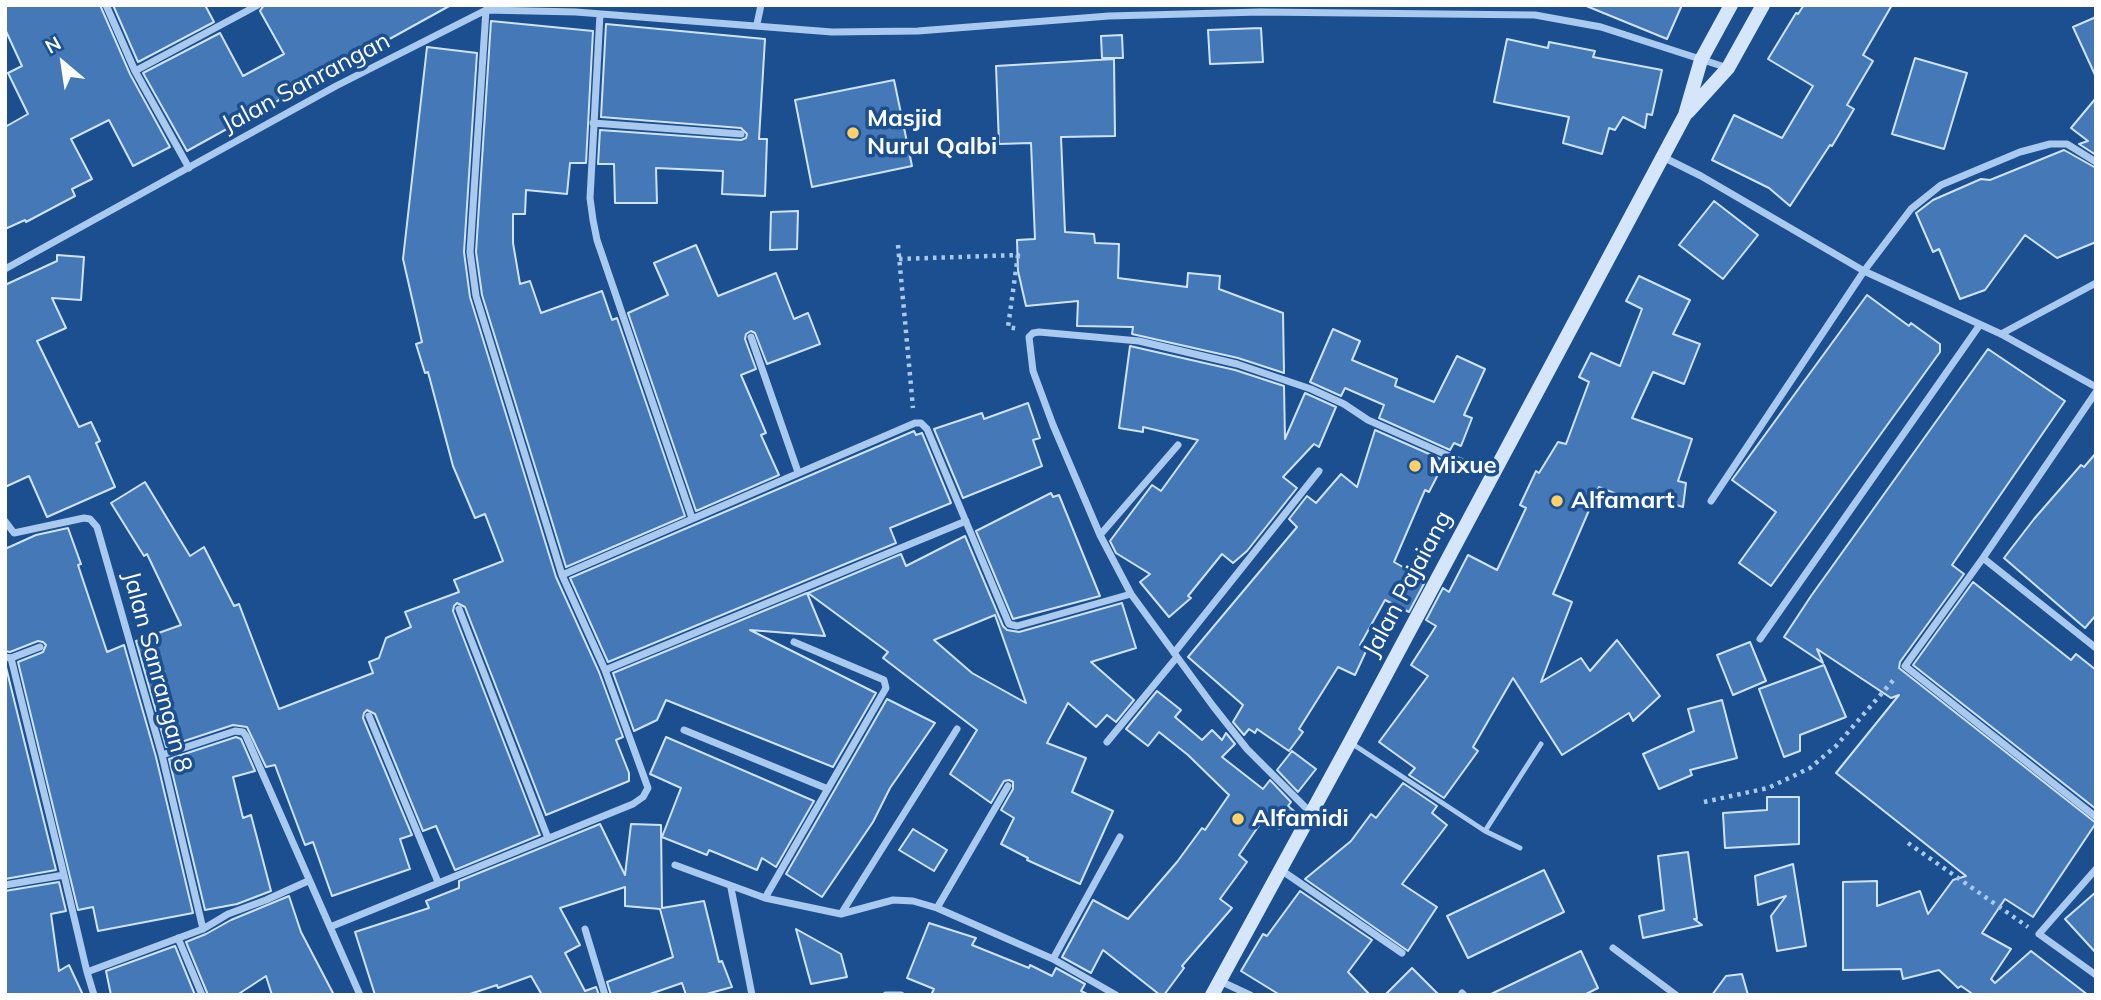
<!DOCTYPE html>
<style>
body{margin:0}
#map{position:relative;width:2101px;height:1000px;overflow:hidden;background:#1b4f8f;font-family:Mulish,sans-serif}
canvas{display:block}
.frame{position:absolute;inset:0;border:7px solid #fff;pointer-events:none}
.north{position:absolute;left:28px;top:28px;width:70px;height:70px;-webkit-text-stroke:5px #1b4f8f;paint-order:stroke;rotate:331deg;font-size:19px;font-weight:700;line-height:28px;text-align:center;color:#fff}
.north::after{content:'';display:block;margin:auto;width:24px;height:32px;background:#fff;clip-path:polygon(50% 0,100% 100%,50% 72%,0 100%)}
</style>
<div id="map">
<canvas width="2101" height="1000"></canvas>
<div class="frame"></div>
<div class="north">N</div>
</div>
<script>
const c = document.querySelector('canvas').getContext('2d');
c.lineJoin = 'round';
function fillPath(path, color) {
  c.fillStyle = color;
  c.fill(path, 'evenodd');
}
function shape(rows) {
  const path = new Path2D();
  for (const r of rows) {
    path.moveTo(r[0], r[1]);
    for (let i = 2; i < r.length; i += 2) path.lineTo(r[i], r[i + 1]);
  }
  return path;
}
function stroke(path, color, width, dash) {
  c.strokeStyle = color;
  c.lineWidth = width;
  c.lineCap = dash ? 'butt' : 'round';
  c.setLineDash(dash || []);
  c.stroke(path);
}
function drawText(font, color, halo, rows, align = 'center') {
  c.font = font + ' Mulish,sans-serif';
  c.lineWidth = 7;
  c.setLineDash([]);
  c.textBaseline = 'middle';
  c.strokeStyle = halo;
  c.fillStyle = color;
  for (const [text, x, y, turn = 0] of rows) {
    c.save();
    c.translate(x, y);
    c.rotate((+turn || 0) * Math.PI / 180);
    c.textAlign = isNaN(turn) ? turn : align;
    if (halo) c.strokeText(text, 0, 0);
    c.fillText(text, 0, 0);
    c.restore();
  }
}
const building = shape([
 [5,5,100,5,130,74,170,147,133,166,109,120,71,139,92,179,72,189,75,196,26,222,25,220,5,229,5,127,28,114,8,73,22,66,5,29,5,5],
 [113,5,205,5,214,22,138,62,113,5],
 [264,5,451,5,187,151,143,73,220,33,243,76,284,54,260,11,264,5],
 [1584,5,1682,5,1667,39,1584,5],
 [1804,5,1892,5,1863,55,1873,61,1847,105,1854,109,1832,146,1830,145,1790,206,1769,188,1712,160,1734,115,1782,138,1813,86,1768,59,1796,13,1798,14,1804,5],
 [2096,17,2096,77,2073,27,2096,17],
 [491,21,593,31,586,163,570,163,567,194,526,190,525,214,513,214,513,243,520,284,530,281,541,313,602,291,612,320,617,318,685,516,566,567,482,295,476,252,491,21],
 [606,24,765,39,759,139,767,139,765,196,722,194,723,171,656,168,657,203,615,203,614,164,598,164,600,130,741,140,746,138,747,134,741,128,601,117,606,24],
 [1261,28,1263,62,1210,64,1208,30,1261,28],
 [1122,35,1123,58,1102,58,1101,36,1122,35],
 [1507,39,1548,48,1549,42,1595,51,1593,57,1662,70,1652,115,1647,114,1645,128,1623,117,1615,130,1609,128,1602,154,1563,143,1569,117,1494,102,1507,39],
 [427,47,477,53,464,252,470,297,556,577,599,672,623,737,616,740,629,773,629,781,546,815,465,607,457,603,454,606,453,611,540,835,455,870,436,826,423,831,375,714,367,710,364,713,363,718,412,835,400,839,410,869,332,896,313,842,305,845,275,765,266,767,247,727,233,725,166,747,136,641,181,625,147,554,144,556,111,503,145,482,190,556,204,547,234,606,239,604,279,709,373,673,369,662,379,658,386,638,411,627,405,612,459,592,454,580,503,561,485,514,475,518,453,466,428,372,425,373,416,344,422,342,403,259,427,47],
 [1915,58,1967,73,1944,149,1892,134,1915,58],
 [1114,59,1115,136,1061,137,1065,232,1094,234,1095,243,1119,244,1118,278,1187,287,1188,273,1220,276,1219,289,1283,313,1284,373,1238,358,1132,334,1133,327,1077,326,1078,301,1026,306,1018,271,1017,240,1035,239,1031,143,999,144,996,66,1114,59],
 [894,80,912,166,812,187,795,100,894,80],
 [2096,98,2096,155,2079,144,2088,141,2071,128,2096,98],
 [2064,150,2096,168,2096,242,2057,258,2025,235,1985,290,1960,299,1939,249,1933,252,1916,213,1933,200,1981,179,1990,180,2064,150],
 [1714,201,1758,235,1723,279,1679,245,1714,201],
 [798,211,797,249,770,250,771,212,798,211],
 [696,245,718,296,776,273,794,319,808,313,820,344,767,364,755,333,751,331,746,334,745,339,756,369,741,375,766,433,761,435,779,475,696,511,628,313,668,295,654,263,696,245],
 [57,255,84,257,81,300,52,298,66,328,37,341,79,427,91,422,100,441,96,443,115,487,47,517,29,476,5,487,5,285,57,261,57,255],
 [1639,276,1690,300,1673,334,1700,344,1684,384,1653,372,1632,418,1692,439,1678,481,1686,483,1683,507,1644,495,1642,504,1599,487,1553,594,1572,602,1541,682,1581,658,1590,671,1617,640,1660,696,1633,721,1629,713,1562,755,1513,678,1473,747,1478,751,1444,798,1409,775,1415,768,1379,742,1428,676,1411,665,1436,626,1426,620,1443,588,1449,592,1468,555,1497,570,1526,508,1520,505,1536,471,1539,473,1558,442,1566,444,1589,382,1579,377,1591,353,1620,366,1642,309,1626,301,1639,276],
 [1867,295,1909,326,1911,323,1940,344,1940,352,1771,586,1739,563,1776,512,1732,480,1867,295],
 [1333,329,1360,341,1352,360,1397,379,1395,386,1434,402,1457,356,1485,369,1464,415,1472,418,1461,446,1454,443,1450,450,1379,418,1384,405,1345,388,1341,396,1310,382,1333,329],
 [1130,346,1235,370,1284,386,1285,439,1305,393,1336,407,1319,447,1314,444,1283,477,1297,488,1247,551,1233,563,1222,554,1188,596,1191,598,1169,617,1140,582,1150,574,1116,553,1110,541,1152,485,1161,491,1198,440,1143,427,1143,432,1119,428,1130,346],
 [1988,349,2065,401,1952,565,1964,574,1900,662,1899,668,2096,823,2033,917,2005,899,1982,933,2011,949,1991,979,1995,983,2031,951,2088,995,1974,995,1961,986,1958,988,1939,970,1903,979,1901,969,1843,970,1843,882,1877,881,1877,906,1920,891,1928,914,1953,880,1966,876,1836,773,1899,695,1891,698,1817,649,1823,663,1784,637,1811,596,1988,349],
 [1028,403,1040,438,1033,440,1042,466,963,498,934,429,982,413,984,419,1028,403],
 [1375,430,1445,461,1429,492,1425,490,1394,562,1426,580,1409,612,1385,600,1360,645,1367,649,1355,675,1338,667,1299,729,1303,732,1289,751,1257,729,1255,733,1249,729,1244,735,1233,722,1243,705,1188,657,1297,527,1289,519,1307,496,1316,503,1341,474,1357,487,1375,430],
 [914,431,916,435,922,433,951,503,890,528,896,543,608,662,570,578,914,431],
 [2096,453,2096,615,2085,628,2004,558,2034,519,2081,465,2084,467,2096,453],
 [1051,493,1053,497,1059,495,1100,596,1013,619,976,531,1051,493],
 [68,528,81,564,78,565,107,652,124,645,156,757,193,913,98,931,93,907,78,910,18,662,43,652,46,645,43,642,38,641,10,652,5,651,5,549,36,535,68,528],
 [965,536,1003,626,1007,630,1019,632,1122,603,1136,648,1091,662,1134,700,1116,722,1107,715,1096,727,1068,703,1047,743,1086,758,1072,792,1113,811,1080,884,1027,860,1028,858,1001,844,1014,818,1001,810,1013,789,1013,782,1009,780,1004,781,991,803,950,774,977,730,883,658,888,652,808,593,901,554,906,566,965,536],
 [995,615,1026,703,972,673,934,640,995,615],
 [1973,582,2071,660,2076,654,2096,670,2096,809,1913,665,1973,582],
 [807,593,825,636,750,630,876,693,833,767,666,700,657,720,634,731,613,673,807,593],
 [1750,642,1766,681,1733,695,1717,655,1750,642],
 [5,663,56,870,5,879,5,663],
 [1824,665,1846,717,1800,735,1800,751,1784,757,1759,689,1824,665],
 [1157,691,1181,710,1175,717,1202,740,1212,730,1222,740,1226,733,1235,744,1222,757,1263,789,1270,780,1291,802,1288,806,1294,811,1279,829,1264,818,1239,855,1247,862,1220,899,1232,908,1182,966,1184,968,1164,995,1160,995,1103,950,1091,973,1062,957,1093,900,1128,919,1177,862,1202,828,1205,830,1229,795,1188,755,1159,732,1148,746,1126,729,1157,691],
 [887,699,935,723,890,788,873,822,822,897,786,874,887,699],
 [1722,700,1737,758,1690,770,1692,775,1659,789,1643,754,1694,731,1688,709,1722,700],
 [236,737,241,739,255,771,233,777,243,818,251,815,271,891,237,904,205,910,169,759,236,737],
 [666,737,814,801,776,867,762,858,757,870,709,850,707,855,662,837,681,788,650,774,666,737],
 [1292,751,1316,769,1298,792,1277,770,1292,751],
 [1403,783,1437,806,1432,813,1447,825,1402,884,1437,907,1408,951,1305,879,1351,841,1371,814,1376,818,1403,783],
 [1767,797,1799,797,1799,844,1725,848,1723,813,1767,810,1767,797],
 [600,824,625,875,631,824,661,825,662,908,704,901,719,962,722,961,732,987,703,995,686,995,682,983,647,995,611,995,607,982,673,957,660,909,625,906,625,887,560,908,580,945,565,953,585,991,596,987,599,995,542,995,531,976,498,988,497,985,467,995,375,995,355,932,429,908,426,901,459,888,459,881,600,824],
 [913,829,947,850,934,871,899,850,913,829],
 [1688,852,1697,919,1694,919,1702,925,1643,938,1639,916,1664,910,1658,856,1688,852],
 [1793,864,1806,946,1777,951,1771,916,1786,896,1758,905,1755,876,1793,864],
 [1544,870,1564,912,1468,958,1447,916,1544,870],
 [59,882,66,911,51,914,59,971,69,965,83,995,5,995,5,891,59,882],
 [1300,891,1372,940,1348,972,1370,995,1280,995,1241,971,1263,934,1267,936,1300,891],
 [2096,892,2096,953,2065,919,2096,892],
 [289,896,301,932,334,995,272,995,266,976,237,995,208,995,186,942,206,934,231,920,289,896],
 [929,923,976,938,972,945,1029,968,1030,965,1052,976,1056,968,1085,984,1081,991,1089,995,931,995,934,989,907,978,929,923],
 [796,929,841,954,847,977,811,984,796,929],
 [175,946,195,995,111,995,106,971,175,946],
 [1581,951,1598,988,1584,995,1489,995,1581,951],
 [1412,968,1439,995,1385,995,1412,968],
 [1742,974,1748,995,1712,995,1726,976,1742,974]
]);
const path = shape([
 [898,245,913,408],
 [899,259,1018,255,1008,327,1019,329],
 [1704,802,1768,788,1810,768,1836,746,1896,677],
 [1908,843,2028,927]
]);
const lane = shape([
 [1351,743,1485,831,1520,848],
 [1485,831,1541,744]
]);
const street = shape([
 [106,5,135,71],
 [600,14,590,198,593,220,597,240,692,518],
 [757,24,761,5],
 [593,123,741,134],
 [1663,157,1701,176,1864,271,2001,334,2096,387],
 [189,168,135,71,258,5],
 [5,269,336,86,486,10,576,12,832,32,918,31,1109,16,1260,12,1535,15,1601,27,1728,68],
 [2001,334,2096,283],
 [751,337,798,472],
 [2096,392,1983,558,1905,666,2096,817],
 [1711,501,1864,271,1911,209,1941,185,2020,152,2050,144,2067,144,2096,162],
 [5,521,14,533,84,518,90,519,97,527,162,755,203,929],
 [1100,535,1178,445],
 [1983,558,2096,648],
 [562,575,915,423,921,423,927,429,1009,624,1017,626,1131,594],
 [459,609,548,838],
 [1760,639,1979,326],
 [1174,653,1319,471],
 [5,657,11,658,64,875],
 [11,658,40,647],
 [605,670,966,521],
 [369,716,438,882],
 [684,730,828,789],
 [1107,742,1177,657],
 [162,755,235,731,243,732,246,736,360,995],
 [1310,812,1247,749,1213,706,1131,594,1100,535,1053,425,1033,371,1029,337,1033,333,1039,332,1139,341,1237,364,1311,389,1344,404,1368,420,1492,475],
 [675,865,765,898,841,914,893,900,913,901,937,908,1053,959,1116,995],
 [2096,869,2039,934,2096,975],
 [1281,870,1402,953],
 [5,885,64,875,87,972,203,929,228,914,266,900,308,881],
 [731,888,752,995],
 [765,898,886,688,884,680,794,642],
 [937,908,1008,786],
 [841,914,957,729],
 [330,927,633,804,643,797,648,788,605,670,562,575,476,296,470,252,486,10],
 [585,929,605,995],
 [178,938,202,995],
 [1613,948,1676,995],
 [1053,959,1120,837],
 [87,972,94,995],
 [1220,981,1250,995],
 [1462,993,1464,995],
 [886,995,901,995]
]);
const secondary = shape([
 [1688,112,1728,68,1763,5],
 [1212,995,1350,742,1685,115,1701,60,1731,5]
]);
const markers = [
 [853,133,7,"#ffd166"],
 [1415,466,7,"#ffd166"],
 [1557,501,7,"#ffd166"],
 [1238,819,7,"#ffd166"]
];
const streetNames = [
 ["Jalan Sanrangan",306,83,-28],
 ["Jalan Pajaiang",1408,584,-62],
 ["Jalan Sanrangan 8",157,672,75]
];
const poiNames = [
 ["Masjid",867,119],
 ["Nurul Qalbi",867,147],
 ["Mixue",1429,466],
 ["Alfamart",1571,501],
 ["Alfamidi",1252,819]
];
fillPath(building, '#4478b7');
stroke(building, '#cfe3fa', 2);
stroke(path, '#a9c9ee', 4.5, [3.5, 5]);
stroke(lane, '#a9c9ee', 5);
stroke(street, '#a9c9ee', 7);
stroke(secondary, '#d6e6fa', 14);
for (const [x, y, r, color] of markers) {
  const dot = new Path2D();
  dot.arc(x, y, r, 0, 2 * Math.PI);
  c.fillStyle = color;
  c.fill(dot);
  stroke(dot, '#1b4f8f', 2.5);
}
drawText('24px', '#fff', '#1b4f8f', streetNames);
drawText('bold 24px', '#fff', '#1b4f8f', poiNames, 'left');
</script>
